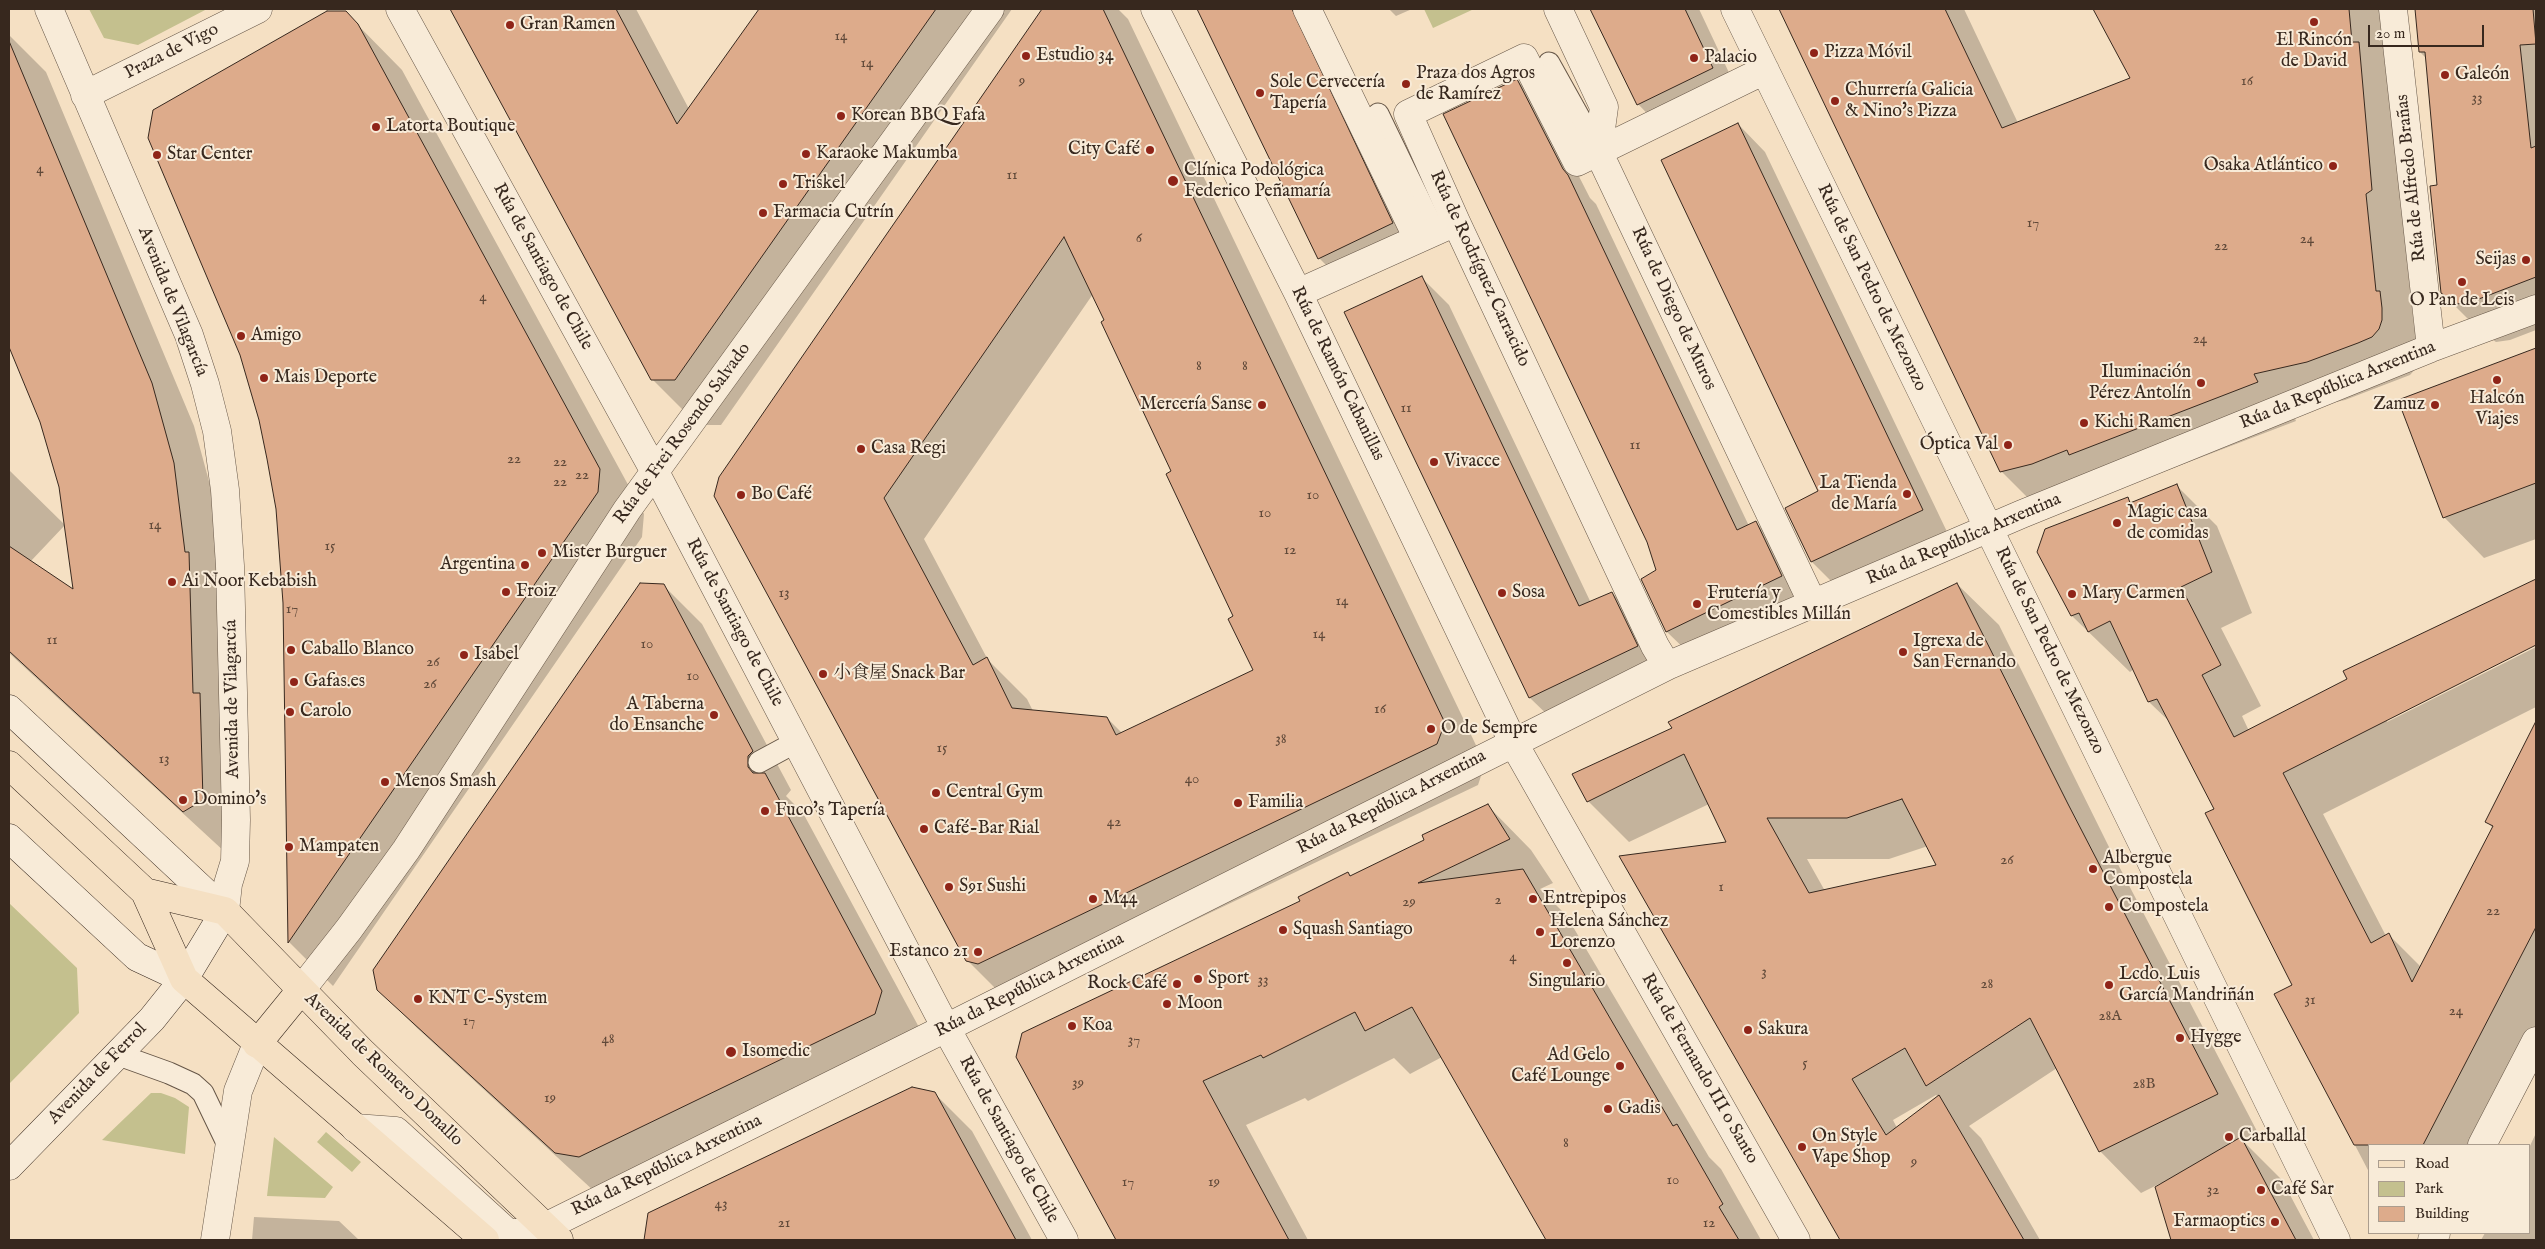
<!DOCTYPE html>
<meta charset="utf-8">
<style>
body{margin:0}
#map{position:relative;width:2545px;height:1249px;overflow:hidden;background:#f5e0c3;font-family:"IM FELL English",serif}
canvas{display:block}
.frame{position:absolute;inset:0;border:10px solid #37281e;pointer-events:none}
.legend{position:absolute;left:2368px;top:1144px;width:162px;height:90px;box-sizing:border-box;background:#f8ebd8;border:1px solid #ab9d8e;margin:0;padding:6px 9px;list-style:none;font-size:15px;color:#37281e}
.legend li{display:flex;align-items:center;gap:10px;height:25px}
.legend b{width:25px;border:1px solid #ab9d8e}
.scale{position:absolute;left:2368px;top:25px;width:116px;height:22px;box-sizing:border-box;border:2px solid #37281e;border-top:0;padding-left:6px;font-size:15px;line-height:18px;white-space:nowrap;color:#37281e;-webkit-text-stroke:4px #f8ebd8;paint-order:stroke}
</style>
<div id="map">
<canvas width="2545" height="1249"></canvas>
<div class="frame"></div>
<ul class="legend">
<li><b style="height:6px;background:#f5e0c3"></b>Road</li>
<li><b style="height:14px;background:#c4c08e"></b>Park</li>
<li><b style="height:14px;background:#ddab8b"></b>Building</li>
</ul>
<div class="scale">20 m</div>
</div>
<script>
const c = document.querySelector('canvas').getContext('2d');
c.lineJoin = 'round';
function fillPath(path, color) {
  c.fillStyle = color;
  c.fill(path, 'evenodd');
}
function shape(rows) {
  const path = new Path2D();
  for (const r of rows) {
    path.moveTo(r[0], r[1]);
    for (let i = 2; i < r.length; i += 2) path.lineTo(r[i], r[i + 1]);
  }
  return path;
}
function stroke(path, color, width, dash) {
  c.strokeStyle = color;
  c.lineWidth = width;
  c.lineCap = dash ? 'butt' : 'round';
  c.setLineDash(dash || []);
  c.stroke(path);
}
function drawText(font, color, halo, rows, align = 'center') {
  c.font = font + ' "IM FELL English","Noto Serif SC",serif';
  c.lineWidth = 4;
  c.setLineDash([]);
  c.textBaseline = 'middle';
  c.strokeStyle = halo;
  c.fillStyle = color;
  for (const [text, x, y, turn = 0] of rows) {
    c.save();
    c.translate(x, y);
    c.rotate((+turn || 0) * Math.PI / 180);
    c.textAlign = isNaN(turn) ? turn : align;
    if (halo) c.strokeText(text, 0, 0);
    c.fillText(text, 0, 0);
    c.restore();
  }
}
const green = shape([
 [89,9,207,9,138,45,104,38],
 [1424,9,1474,9,1433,28],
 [9,903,77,968,79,1013,9,1084],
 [151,1093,161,1093,175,1098,189,1107,185,1154,102,1140],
 [326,1132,361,1162,352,1172,317,1142],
 [274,1137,333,1187,325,1198,267,1196]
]);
const shadow = shape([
 [451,9,636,9,689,109,760,9,1012,9,721,425,698,425,652,379],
 [1044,9,1118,9,1128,19,1485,764,1478,785,1019,1004,1008,1001,967,960,721,477],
 [1093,294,1173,472,1235,617,1254,670,1123,734,1107,718,1033,711,1027,699,988,660,924,539],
 [1199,9,1307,9,1420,251,1347,286,1319,258],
 [1389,9,1412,9,1396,16],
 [1592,9,1699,9,1740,96,1665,132,1638,104],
 [1780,9,1964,9,2018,123,2132,78,2095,9,2389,9,2410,228,2404,232,2414,326,2418,330,2417,367,2410,375,2345,400,2292,412,2296,421,2108,493,2040,510,2001,471],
 [2417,9,2536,9,2536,330,2510,340,2496,342,2481,332,2442,293,2438,186,2426,58,2420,52],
 [345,12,402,70,644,514,642,537,333,986,289,942,284,603],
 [9,35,46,72,194,426,216,507,226,853,9,653,9,470,65,525,30,562,75,591,73,532,42,421,9,346],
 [1517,80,1544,108,1590,198,1596,204,1749,526,1756,523,1784,550,1809,604,1695,659,1667,632,1642,579,1657,570],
 [1738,124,1765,152,1950,538,1839,589,1812,562,1819,491],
 [1421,277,1449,305,1591,603,1612,593,1640,621,1664,674,1558,725,1530,698,1346,313],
 [2536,349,2536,539,2484,558,2444,517,2400,401],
 [2176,485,2217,526,2252,613,2221,628,2261,706,2242,716,2249,731,2349,680,2345,671,2536,581,2536,644,2387,719,2387,722,2536,647,2536,707,2323,814,2386,936,2389,935,2421,967,2493,828,2486,821,2536,723,2536,1045,2485,1145,2369,1145,2369,1172,2276,994,2294,985,2216,809,2173,725,2149,702,2134,669,2130,672,2072,616,2038,552,2128,499,2132,503],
 [1957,584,1999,625,2109,847,2259,1135,2244,1142,2282,1180,2314,1240,2173,1240,2156,1188,2162,1185,2161,1183,2141,1193,2100,1151,2057,1068,1969,1126,1981,1138,2040,1240,1841,1240,1621,857,1728,843,1709,804,1629,842,1588,801,1673,728],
 [1928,846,1938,866,1825,891,1807,859,1889,859],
 [1936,1095,1939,1097,1897,1128,1893,1120],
 [663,585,702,624,791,790,786,796,803,813,921,1031,595,1192,417,1028,378,989],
 [1488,806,1531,850,1553,883,1540,889,1566,915,1709,1157,1721,1169,1761,1240,1548,1240,1442,1057,1410,1074,1394,1058,1308,1101,1305,1098,1246,1125,1308,1240,1117,1240,1017,1056,1351,877,1426,841],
 [934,1093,972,1131,1032,1240,650,1240,646,1236],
 [2536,1133,2536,1240,2481,1240,2485,1233,2529,1233,2529,1148],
 [254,1217,339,1221,359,1240,252,1240]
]);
const building = shape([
 [450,9,616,9,677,124,759,9,936,9,675,380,651,380,450,9],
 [1042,9,1103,9,1445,723,1437,744,978,964,966,961,714,496,719,477,1042,9],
 [1064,237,1104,320,1101,322,1171,471,1166,474,1233,616,1228,619,1253,670,1116,735,1107,717,1012,708,987,657,973,665,884,498,1064,237],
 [1197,9,1292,9,1393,223,1318,259,1197,9],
 [1590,9,1685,9,1713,68,1637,105,1590,9],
 [1779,9,1945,9,2002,128,2130,78,2093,9,2349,9,2352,42,2359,42,2372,190,2366,194,2376,291,2380,291,2382,308,2382,320,2379,329,2372,337,2358,343,2307,362,2254,374,2258,382,2069,455,2067,450,2032,464,2000,472,1779,9],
 [2415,9,2533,9,2536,44,2520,45,2531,148,2536,146,2536,277,2471,302,2457,304,2441,293,2430,186,2437,185,2425,52,2419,52,2415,9],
 [327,11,346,11,358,24,600,469,598,492,288,943,283,603,276,509,267,459,259,420,240,355,148,138,153,110,327,11],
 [9,41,152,383,174,463,185,552,189,552,193,693,200,693,203,800,183,812,9,651,9,546,73,589,59,487,40,422,9,347,9,41],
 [1517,79,1563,169,1568,175,1737,530,1756,521,1782,576,1666,632,1641,579,1656,570,1647,542,1443,114,1517,79],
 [1738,123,1923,510,1811,562,1785,508,1818,491,1661,160,1738,123],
 [1422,276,1579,606,1612,592,1638,646,1529,698,1344,312,1422,276],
 [2536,348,2536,483,2443,518,2398,400,2536,348],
 [2177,484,2212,572,2181,587,2221,665,2202,675,2234,737,2347,679,2343,671,2536,579,2536,645,2283,773,2371,943,2389,933,2412,982,2493,826,2485,822,2536,721,2536,927,2423,1145,2354,1145,2274,994,2292,985,2205,813,2214,809,2157,699,2148,702,2110,621,2088,632,2079,613,2071,616,2037,552,2045,529,2128,497,2130,503,2177,484],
 [640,583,664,584,753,751,748,756,748,767,753,773,765,773,882,991,875,1014,579,1157,555,1153,377,990,373,970,640,583],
 [1957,583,2068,804,2218,1094,2099,1152,2030,1018,1926,1086,1905,1048,1852,1079,1886,1135,1939,1095,2024,1240,1840,1240,1619,856,1726,842,1684,754,1587,802,1572,774,1672,728,1668,722,1957,583],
 [1902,799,1936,865,1809,893,1767,818,1847,818,1902,799],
 [1488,804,1510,839,1418,883,1523,869,1673,1126,1677,1124,1723,1204,1719,1207,1739,1240,1546,1240,1412,1007,1365,1031,1355,1012,1263,1058,1261,1055,1203,1081,1289,1240,1116,1240,1016,1057,1022,1033,1300,901,1298,897,1348,872,1350,876,1424,840,1422,835,1488,804],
 [912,1087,935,1092,1016,1240,644,1240,648,1213,912,1087],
 [2241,1137,2296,1240,2171,1240,2155,1187,2241,1137]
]);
const lane = shape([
 [1549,63,1598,151],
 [1378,114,1435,232],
 [759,762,796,742],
 [119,1055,169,1073,193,1084,203,1093,229,1147]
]);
const street = shape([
 [49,9,189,335,205,384,217,431,225,490,230,566,236,820,235,861,228,884,225,911],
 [400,9,655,472,946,1028,1064,1240],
 [1155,9,1298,293,1513,742,1796,1240],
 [1307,9,1418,239],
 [1558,9,1604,107,1598,151,1813,604],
 [1735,9,2336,1240],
 [2393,9,2431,348],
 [85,95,258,9],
 [1298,293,1456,222],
 [1667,666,1655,646,1456,222,1408,114,1524,58,1577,162,1765,70],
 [301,990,349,929,406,850,627,510,990,9],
 [355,1128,396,1131,508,1233,533,1233,946,1028,1667,666,2022,514,2431,348,2536,309],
 [2482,1145,2536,1041],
 [215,1240,238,1091,257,1044],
 [2432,1240,2436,1233]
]);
const secondary = shape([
 [9,709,225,911,184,979,152,1019,9,1166],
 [9,838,137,957,184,979]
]);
const primary = shape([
 [9,765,145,892,184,979,485,1240],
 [145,892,225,911,363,1053,559,1240],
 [257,1044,301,990]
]);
const markers = [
 [2314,22,5,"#8f2418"],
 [510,25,5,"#8f2418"],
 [1814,53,5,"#8f2418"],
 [1026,56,5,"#8f2418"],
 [1694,58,5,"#8f2418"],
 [2445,75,5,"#8f2418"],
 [1406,84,5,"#8f2418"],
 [1260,93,5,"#8f2418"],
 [1835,101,5,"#8f2418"],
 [841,116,5,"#8f2418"],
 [376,127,5,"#8f2418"],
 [1150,150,5,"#8f2418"],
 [806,154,5,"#8f2418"],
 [157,155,5,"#8f2418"],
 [2333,166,5,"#8f2418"],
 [1173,181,6,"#8f2418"],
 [783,184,5,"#8f2418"],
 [763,213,5,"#8f2418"],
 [2526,260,5,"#8f2418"],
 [2462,282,5,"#8f2418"],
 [241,336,5,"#8f2418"],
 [264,378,5,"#8f2418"],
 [2497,380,5,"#8f2418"],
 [2201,383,5,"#8f2418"],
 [1262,405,5,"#8f2418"],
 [2435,405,5,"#8f2418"],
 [2084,423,5,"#8f2418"],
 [2008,445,5,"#8f2418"],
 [861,449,5,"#8f2418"],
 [1434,462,5,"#8f2418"],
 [1907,494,5,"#8f2418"],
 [741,495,5,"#8f2418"],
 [2117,523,5,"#8f2418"],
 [542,553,5,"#8f2418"],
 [525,565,5,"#8f2418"],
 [172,582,5,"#8f2418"],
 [506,592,5,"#8f2418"],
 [1502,593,5,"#8f2418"],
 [2072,594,5,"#8f2418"],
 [1697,604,5,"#8f2418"],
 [291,650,5,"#8f2418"],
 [1903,652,5,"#8f2418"],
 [464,655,5,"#8f2418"],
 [823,674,5,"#8f2418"],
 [294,682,5,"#8f2418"],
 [290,712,5,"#8f2418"],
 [714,715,5,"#8f2418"],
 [1431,729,5,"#8f2418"],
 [385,782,5,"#8f2418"],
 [936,793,5,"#8f2418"],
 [183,800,5,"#8f2418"],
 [1238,803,5,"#8f2418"],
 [765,811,5,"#8f2418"],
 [924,829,5,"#8f2418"],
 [289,847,5,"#8f2418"],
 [2093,869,5,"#8f2418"],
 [949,887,5,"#8f2418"],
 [1093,899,5,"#8f2418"],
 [1533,899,5,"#8f2418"],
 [2109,907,5,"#8f2418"],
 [1283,930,5,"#8f2418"],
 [1540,932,5,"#8f2418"],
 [978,952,5,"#8f2418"],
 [1567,963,5,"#8f2418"],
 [1198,979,5,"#8f2418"],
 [1177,984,5,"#8f2418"],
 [2109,985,5,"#8f2418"],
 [418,999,5,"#8f2418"],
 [1167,1004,5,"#8f2418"],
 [1072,1026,5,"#8f2418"],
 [1748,1030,5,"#8f2418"],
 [2180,1038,5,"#8f2418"],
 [731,1052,6,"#8f2418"],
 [1620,1066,5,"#8f2418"],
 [1608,1109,5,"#8f2418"],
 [2229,1137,5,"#8f2418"],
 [1802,1147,5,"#8f2418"],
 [2261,1190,5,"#8f2418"],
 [2275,1222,5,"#8f2418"]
];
const numberNames = [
 ["14",841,37],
 ["14",867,64],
 ["9",1022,82],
 ["16",2247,82],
 ["33",2477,99],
 ["4",40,170],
 ["11",1012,176],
 ["17",2033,224],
 ["6",1139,239],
 ["24",2307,240],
 ["22",2221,247],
 ["4",483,298],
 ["24",2200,340],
 ["8",1199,367],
 ["8",1245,367],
 ["11",1406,409],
 ["11",1635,446],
 ["22",514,460],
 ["22",560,463],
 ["22",582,476],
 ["22",560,483],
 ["10",1313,496],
 ["10",1265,514],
 ["14",155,526],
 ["15",330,547],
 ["12",1290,551],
 ["13",784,594],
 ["14",1342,602],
 ["17",292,610],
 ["14",1319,635],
 ["11",52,641],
 ["10",647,645],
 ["26",433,663],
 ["10",693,677],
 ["26",430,685],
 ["16",1380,710],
 ["38",1281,740],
 ["15",942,749],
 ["13",164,760],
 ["40",1192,780],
 ["42",1114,823],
 ["26",2007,861],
 ["1",1721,888],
 ["2",1498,901],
 ["29",1409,903],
 ["22",2493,912],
 ["4",1513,958],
 ["3",1764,973],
 ["33",1263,981],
 ["28",1987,985],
 ["31",2310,1001],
 ["24",2456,1012],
 ["28A",2110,1017],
 ["17",469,1022],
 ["48",608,1040],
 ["37",1134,1041],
 ["5",1805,1064],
 ["39",1078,1084],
 ["28B",2144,1085],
 ["19",550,1099],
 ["8",1566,1144],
 ["9",1914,1163],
 ["10",1673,1181],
 ["17",1128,1183],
 ["19",1214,1183],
 ["32",2213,1191],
 ["43",721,1205],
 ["21",784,1224],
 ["12",1709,1224]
];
const poiNames = [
 ["Gran Ramen",520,25],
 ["El Rincón",2314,41,"center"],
 ["de David",2314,62,"center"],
 ["Pizza Móvil",1824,53],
 ["Estudio 34",1036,56],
 ["Palacio",1704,58],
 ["Praza dos Agros",1416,74],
 ["de Ramírez",1416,95],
 ["Galeón",2455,75],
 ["Sole Cervecería",1270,83],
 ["Tapería",1270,104],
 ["Churrería Galicia",1845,91],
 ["& Nino's Pizza",1845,112],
 ["Korean BBQ Fafa",851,116],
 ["Latorta Boutique",386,127],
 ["City Café",1140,150,"right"],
 ["Karaoke Makumba",816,154],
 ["Star Center",167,155],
 ["Osaka Atlántico",2323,166,"right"],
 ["Clínica Podológica",1184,171],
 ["Federico Peñamaría",1184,192],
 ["Triskel",793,184],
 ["Farmacia Cutrín",773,213],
 ["Seijas",2516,260,"right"],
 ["O Pan de Leis",2462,301,"center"],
 ["Amigo",251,336],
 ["Iluminación",2191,373,"right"],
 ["Pérez Antolín",2191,394,"right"],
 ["Mais Deporte",274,378],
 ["Halcón",2497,399,"center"],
 ["Viajes",2497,420,"center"],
 ["Mercería Sanse",1252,405,"right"],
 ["Zamuz",2425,405,"right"],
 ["Kichi Ramen",2094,423],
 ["Óptica Val",1998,445,"right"],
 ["Casa Regi",871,449],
 ["Vivacce",1444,462],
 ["La Tienda",1897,484,"right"],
 ["de María",1897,505,"right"],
 ["Bo Café",751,495],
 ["Magic casa",2127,513],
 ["de comidas",2127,534],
 ["Mister Burguer",552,553],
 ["Argentina",515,565,"right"],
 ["Ai Noor Kebabish",182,582],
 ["Froiz",516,592],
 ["Sosa",1512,593],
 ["Frutería y",1707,594],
 ["Comestibles Millán",1707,615],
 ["Mary Carmen",2082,594],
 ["Igrexa de",1913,642],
 ["San Fernando",1913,663],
 ["Caballo Blanco",301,650],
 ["Isabel",474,655],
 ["小食屋 Snack Bar",833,674],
 ["Gafas.es",304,682],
 ["A Taberna",704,705,"right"],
 ["do Ensanche",704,726,"right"],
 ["Carolo",300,712],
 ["O de Sempre",1441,729],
 ["Menos Smash",395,782],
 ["Central Gym",946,793],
 ["Domino's",193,800],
 ["Familia",1248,803],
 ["Fuco's Tapería",775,811],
 ["Café-Bar Rial",934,829],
 ["Mampaten",299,847],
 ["Albergue",2103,859],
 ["Compostela",2103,880],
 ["S91 Sushi",959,887],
 ["M44",1103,899],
 ["Entrepipos",1543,899],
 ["Compostela",2119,907],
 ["Helena Sánchez",1550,922],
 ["Lorenzo",1550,943],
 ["Squash Santiago",1293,930],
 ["Estanco 21",968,952,"right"],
 ["Lcdo. Luis",2119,975],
 ["García Mandriñán",2119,996],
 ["Sport",1208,979],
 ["Singulario",1567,982,"center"],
 ["Rock Café",1167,984,"right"],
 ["KNT C-System",428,999],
 ["Moon",1177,1004],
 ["Koa",1082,1026],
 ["Sakura",1758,1030],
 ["Hygge",2190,1038],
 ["Isomedic",742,1052],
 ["Ad Gelo",1610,1056,"right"],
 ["Café Lounge",1610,1077,"right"],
 ["Gadis",1618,1109],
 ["On Style",1812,1137],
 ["Vape Shop",1812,1158],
 ["Carballal",2239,1137],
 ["Café Sar",2271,1190],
 ["Farmaoptics",2265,1222,"right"]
];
const streetNames = [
 ["Praza de Vigo",172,52,-27],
 ["Rúa de Alfredo Brañas",2412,178,-96],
 ["Rúa de Santiago de Chile",542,267,61],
 ["Rúa de Rodríguez Carracido",1479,269,65],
 ["Rúa de San Pedro de Mezonzo",1871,288,64],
 ["Avenida de Vilagarcía",172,302,68],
 ["Rúa de Diego de Muros",1673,309,65],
 ["Rúa de Ramón Cabanillas",1337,374,64],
 ["Rúa da República Arxentina",2338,386,-22],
 ["Rúa de Frei Rosendo Salvado",683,434,-54],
 ["Rúa da República Arxentina",1964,540,-23],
 ["Rúa de Santiago de Chile",734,623,62],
 ["Rúa de San Pedro de Mezonzo",2049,651,64],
 ["Avenida de Vilagarcía",233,699,-91],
 ["Rúa da República Arxentina",1392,803,-27],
 ["Rúa da República Arxentina",1030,986,-27],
 ["Rúa de Fernando III o Santo",1699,1069,60],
 ["Avenida de Romero Donallo",383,1070,44],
 ["Avenida de Ferrol",98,1074,-46],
 ["Rúa de Santiago de Chile",1008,1140,61],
 ["Rúa da República Arxentina",667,1166,-26]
];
fillPath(green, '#c4c08e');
fillPath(shadow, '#0003');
fillPath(building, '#ddab8b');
stroke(building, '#37281e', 1);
stroke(lane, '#665647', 23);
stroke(street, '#665647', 29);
stroke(secondary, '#37281e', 29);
stroke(primary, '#37281e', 29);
stroke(lane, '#f8ebd8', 21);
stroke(street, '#f8ebd8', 28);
stroke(secondary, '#f8ebd8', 28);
stroke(primary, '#f5e0c3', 28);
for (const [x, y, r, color] of markers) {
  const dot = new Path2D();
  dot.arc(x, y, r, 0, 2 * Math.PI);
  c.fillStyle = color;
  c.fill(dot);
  stroke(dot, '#f8ebd8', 2);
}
drawText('15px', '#604939', null, numberNames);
drawText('18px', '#37281e', '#f8ebd8', poiNames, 'left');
drawText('18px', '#37281e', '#f8ebd8', streetNames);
</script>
